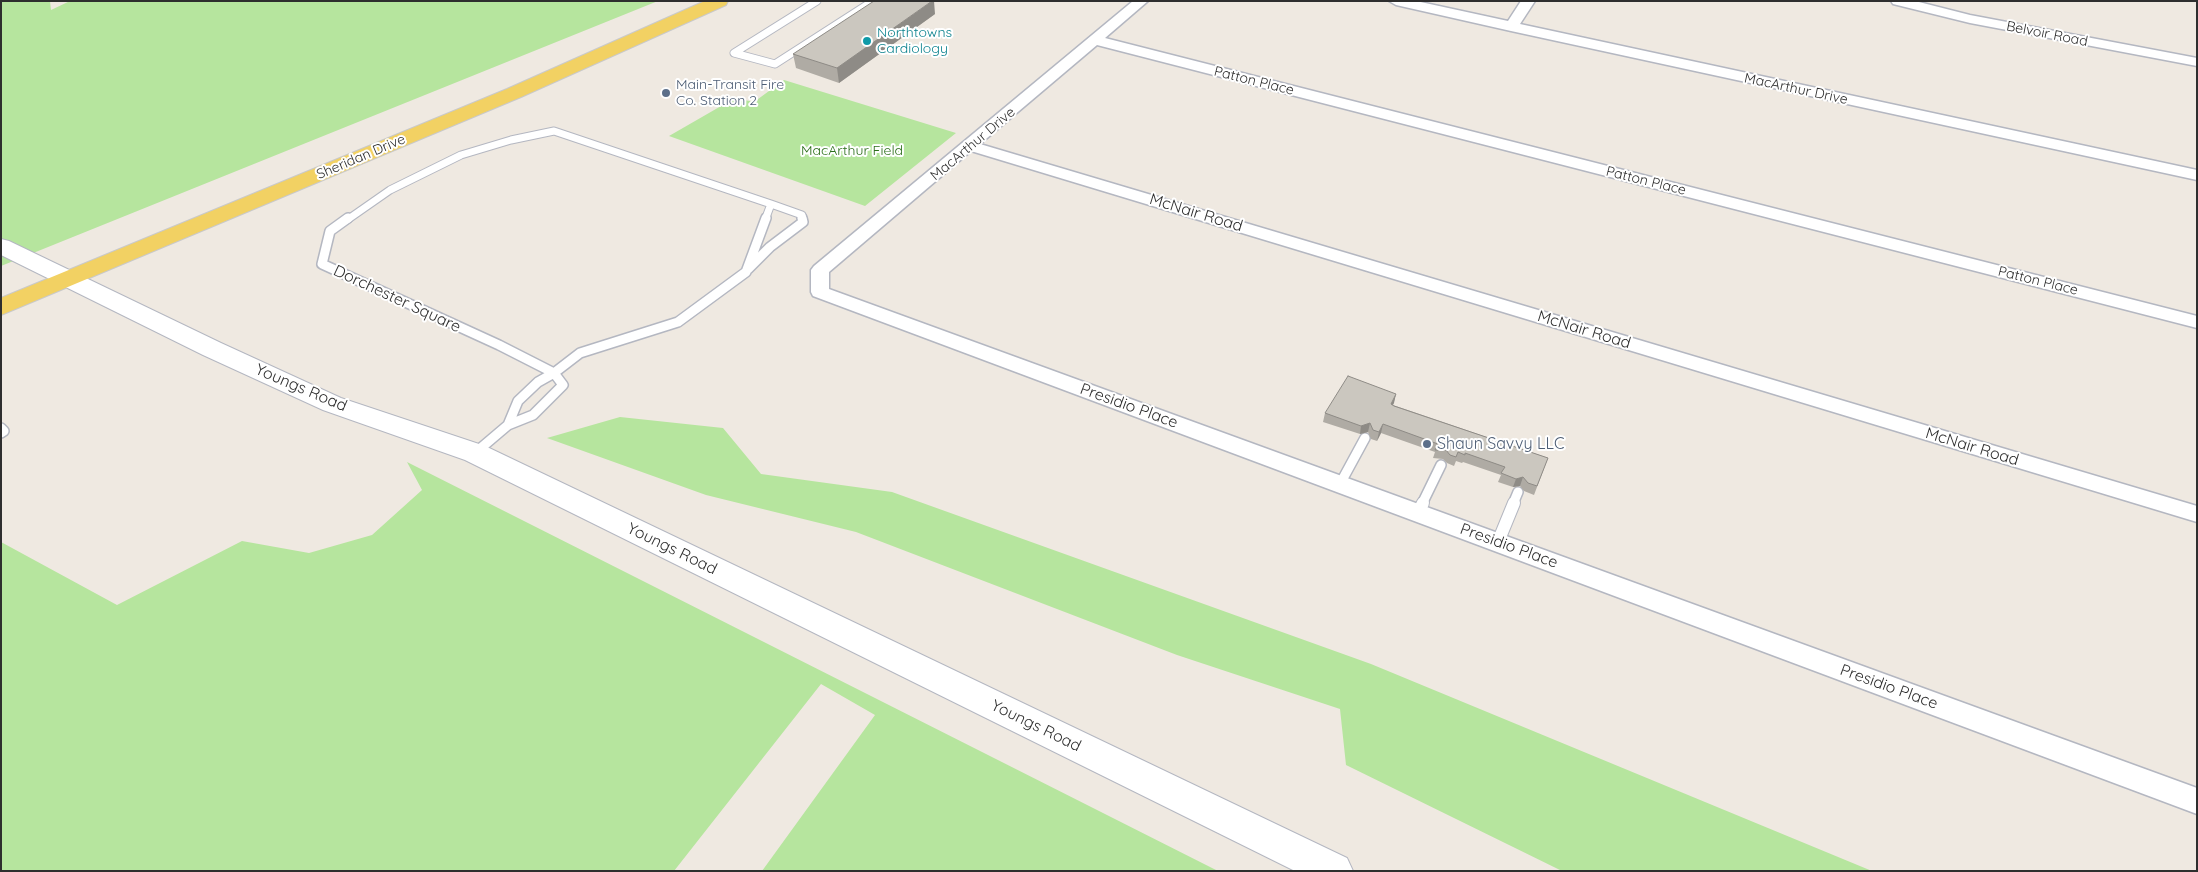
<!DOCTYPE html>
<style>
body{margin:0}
#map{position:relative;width:2198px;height:872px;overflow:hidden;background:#efe9e1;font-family:Quicksand,sans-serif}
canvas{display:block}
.frame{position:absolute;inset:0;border:2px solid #2e2e2e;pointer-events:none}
</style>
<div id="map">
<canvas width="2198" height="872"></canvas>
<div class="frame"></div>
</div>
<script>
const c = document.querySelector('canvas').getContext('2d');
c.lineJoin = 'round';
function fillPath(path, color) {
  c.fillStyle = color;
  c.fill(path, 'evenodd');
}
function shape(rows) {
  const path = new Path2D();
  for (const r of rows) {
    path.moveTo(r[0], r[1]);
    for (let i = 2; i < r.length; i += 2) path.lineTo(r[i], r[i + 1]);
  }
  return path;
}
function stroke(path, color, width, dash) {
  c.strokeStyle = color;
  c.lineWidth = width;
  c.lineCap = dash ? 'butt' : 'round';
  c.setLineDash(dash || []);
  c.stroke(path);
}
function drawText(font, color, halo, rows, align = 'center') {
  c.font = font + ' Quicksand,sans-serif';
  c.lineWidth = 4;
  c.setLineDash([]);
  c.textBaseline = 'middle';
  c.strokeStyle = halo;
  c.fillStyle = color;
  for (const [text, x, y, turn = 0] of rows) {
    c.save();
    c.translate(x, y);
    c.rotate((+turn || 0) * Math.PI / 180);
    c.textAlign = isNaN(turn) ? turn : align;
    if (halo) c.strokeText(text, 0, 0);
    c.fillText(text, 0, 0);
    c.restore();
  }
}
const green = shape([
 [1,1,50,1,51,10,70,1,658,1,1,266],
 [784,80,956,133,865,206,669,136,735,98,754,102],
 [620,417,723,428,761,474,892,492,1371,664,1872,871,1562,871,1346,765,1340,709,1177,655,856,532,706,495,547,438],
 [407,462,1218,871,762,871,875,715,821,684,674,871,1,871,1,542,117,605,242,541,309,553,372,535,422,490]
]);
const laneFar2 = shape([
 [817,1,734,53,775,64,873,1],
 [771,204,802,215,803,220],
 [347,220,390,190,461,155,511,140,554,131,771,204,765,220]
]);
const laneFar1 = shape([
 [348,218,330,231,322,264,499,345,554,373],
 [748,269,770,247,803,222,802,218],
 [554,373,580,353,678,322,746,272,766,218],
 [508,425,518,401,538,382,554,373],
 [508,425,533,415,563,385,554,373],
 [1,428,4,431,1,433],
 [475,453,508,425],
 [1340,484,1365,438],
 [1422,504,1441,465],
 [1513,504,1518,492]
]);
const lane = shape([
 [1418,513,1423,503],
 [1498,542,1514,503]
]);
const street = shape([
 [1133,1,1148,1,1105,38,2197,316,2197,328,1097,45,980,144,2197,506,2197,522,971,151,829,272,829,289,2197,788,2197,814,813,296,811,292,811,270,814,266,1133,1],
 [1389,1,1416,1,1508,21,1521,1,1535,1,1520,24,2197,170,2197,180,1511,31,1396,5,1389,1],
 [1891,1,1915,1,1970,15,2197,58,2197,66,1970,23,1893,4,1891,1]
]);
const secondary = shape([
 [1,239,9,241,221,343,341,398,485,446,1347,858,1353,871,1295,871,465,460,323,410,203,355,1,255,1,239]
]);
const primary = shape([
 [705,1,728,1,726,5,521,97,1,315,1,298,507,89,705,1]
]);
const wall = shape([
 [935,14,839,83,796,68,793,54],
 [1396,394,1393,405,1548,458,1534,495,1524,491,1520,486,1513,487,1498,482,1501,475,1463,462,1462,463,1456,461,1454,466,1447,463,1443,459,1433,458,1435,452,1381,433,1377,441,1371,439,1368,432,1360,434,1323,422,1325,413]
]);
const shadedWall = shape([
 [932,1,934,1,935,14,839,83,837,68],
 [1396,394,1394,403,1389,412,1391,404],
 [1370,423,1368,432,1360,434,1361,426],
 [1383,424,1381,433,1377,441,1379,432],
 [1523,477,1520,486,1513,487,1516,479]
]);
const building = shape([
 [874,1,932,1,837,68,793,54,874,1],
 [1348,376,1396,394,1391,404,1394,406,1548,458,1537,486,1528,483,1523,477,1516,479,1501,473,1505,467,1465,453,1465,455,1458,452,1456,457,1450,455,1446,450,1435,450,1438,444,1383,424,1379,432,1373,430,1370,423,1361,426,1325,413,1348,376]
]);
const markers = [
 [867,41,5,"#0f9aa8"],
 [666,93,5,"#5c6f8a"],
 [1427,444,5,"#5c6f8a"]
];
const farCulturenames = [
 ["Northtowns",877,33],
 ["Cardiology",877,49]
];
const farStreetnames = [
 ["Belvoir Road",2047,34,11],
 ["Patton Place",1254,81,14],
 ["MacArthur Drive",1796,89,12],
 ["MacArthur Drive",973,144,-40],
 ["Sheridan Drive",361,157,-23],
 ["Patton Place",1646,181,14],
 ["Patton Place",2038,281,14]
];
const farServicenames = [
 ["Main-Transit Fire",676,85],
 ["Co. Station 2",676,101]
];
const farParknames = [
 ["MacArthur Field",852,151]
];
const streetNames = [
 ["McNair Road",1196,213,17],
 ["Dorchester Square",397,299,25],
 ["McNair Road",1584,330,17],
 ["Youngs Road",301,388,23],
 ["Presidio Place",1129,406,20],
 ["McNair Road",1972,447,17],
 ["Presidio Place",1509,546,20],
 ["Youngs Road",672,549,26],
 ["Presidio Place",1889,687,20],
 ["Youngs Road",1036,726,26]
];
const serviceNames = [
 ["Shaun Savvy LLC",1437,444]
];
fillPath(green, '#b6e59e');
stroke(laneFar2, '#b4b7c1', 9);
stroke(laneFar1, '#b4b7c1', 12);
stroke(lane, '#b4b7c1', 14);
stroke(street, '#b4b7c1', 3);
stroke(secondary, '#b4b7c1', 2);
stroke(primary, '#c9c9c9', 2);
stroke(laneFar2, '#fff', 7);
stroke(laneFar1, '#fff', 9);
stroke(lane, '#fff', 12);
fillPath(street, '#fff');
fillPath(secondary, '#fff');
fillPath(primary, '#f2d163');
fillPath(wall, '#afaba4');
fillPath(shadedWall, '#8e8b86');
fillPath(building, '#cbc7bf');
stroke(building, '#8e8b86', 1);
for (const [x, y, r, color] of markers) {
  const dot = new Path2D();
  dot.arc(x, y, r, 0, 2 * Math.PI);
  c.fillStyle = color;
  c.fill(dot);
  stroke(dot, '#fff', 2);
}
drawText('14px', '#0d838f', '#fff', farCulturenames, 'left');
drawText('14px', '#2e2e2e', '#fff', farStreetnames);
drawText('14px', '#4e5e75', '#fff', farServicenames, 'left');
drawText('14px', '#2c6e1b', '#fff', farParknames);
drawText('16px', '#2e2e2e', '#fff', streetNames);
drawText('16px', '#4e5e75', '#fff', serviceNames, 'left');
</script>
